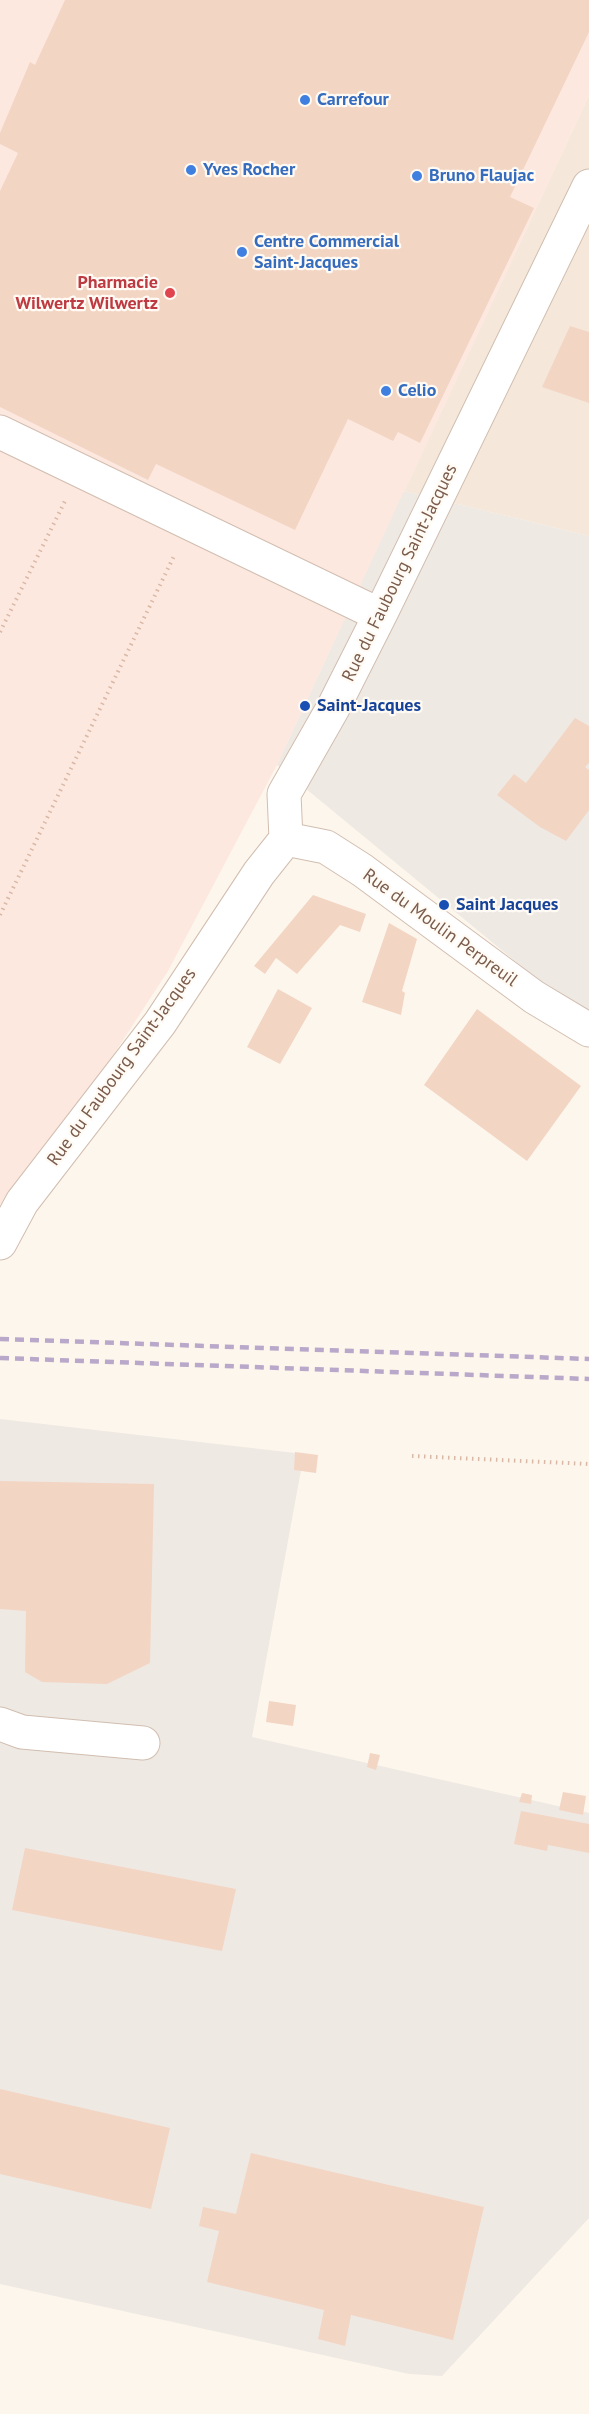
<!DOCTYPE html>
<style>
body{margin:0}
canvas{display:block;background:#fdf6ec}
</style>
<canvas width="589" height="2414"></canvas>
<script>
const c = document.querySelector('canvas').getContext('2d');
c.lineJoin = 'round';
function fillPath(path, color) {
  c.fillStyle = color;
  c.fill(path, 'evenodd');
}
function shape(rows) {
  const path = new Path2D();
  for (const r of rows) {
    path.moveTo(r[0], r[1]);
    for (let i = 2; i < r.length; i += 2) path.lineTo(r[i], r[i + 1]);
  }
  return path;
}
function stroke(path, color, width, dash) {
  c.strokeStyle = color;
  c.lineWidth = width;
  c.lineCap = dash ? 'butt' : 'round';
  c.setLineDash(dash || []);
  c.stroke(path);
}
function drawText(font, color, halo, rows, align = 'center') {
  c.font = font + ' "PT Sans",sans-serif';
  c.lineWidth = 4.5;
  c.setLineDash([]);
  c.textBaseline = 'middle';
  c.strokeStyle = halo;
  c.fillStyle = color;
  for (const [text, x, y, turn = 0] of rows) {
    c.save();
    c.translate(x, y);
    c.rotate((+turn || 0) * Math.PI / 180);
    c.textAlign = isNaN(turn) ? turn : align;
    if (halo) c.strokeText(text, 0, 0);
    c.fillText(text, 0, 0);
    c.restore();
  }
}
const residential = shape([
 [589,95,589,536,404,491]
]);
const commercial = shape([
 [0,0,589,0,589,95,277,765,168,971,0,1229]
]);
const industrial = shape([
 [404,491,589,536,589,1014,572,1008,277,765],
 [0,1419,304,1454,252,1737,589,1813,589,2218,442,2376,409,2374,0,2284]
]);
const building = shape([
 [65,0,589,0,589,32,510,197,534,208,420,443,398,432,393,441,348,419,295,530,156,464,148,480,0,407,0,191,18,153,0,144,0,133,30,62,35,65],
 [570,326,589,332,589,403,542,387],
 [575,718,589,726,589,763,585,767,589,770,589,810,566,841,540,827,497,795,514,774,526,783],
 [313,895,366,914,360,932,340,925,297,974,276,958,265,974,254,966],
 [389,923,417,939,402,991,405,993,401,1015,362,1002],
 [278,989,312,1008,280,1064,247,1047],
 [477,1009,581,1086,527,1161,424,1085],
 [295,1452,318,1455,316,1473,294,1470],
 [0,1481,154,1484,150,1663,107,1684,42,1682,25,1672,26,1611,0,1609],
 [269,1701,296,1705,293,1726,266,1722],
 [370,1753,380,1755,376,1770,367,1767],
 [563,1792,586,1796,583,1815,559,1810],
 [522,1793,532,1795,531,1804,519,1802],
 [521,1811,589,1824,589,1853,548,1845,547,1851,514,1844],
 [25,1848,236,1889,222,1951,12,1910],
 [0,2089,170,2128,151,2209,0,2174],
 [251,2153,484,2207,453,2340,351,2315,345,2346,318,2339,324,2310,207,2282,219,2231,199,2226,203,2207,236,2214]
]);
const path = shape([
 [0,632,65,501],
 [0,915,175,554],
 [412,1456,589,1464]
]);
const minor = shape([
 [0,432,380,615],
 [286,839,326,847,362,870,534,997,589,1030],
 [0,1243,22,1202,160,1023,259,873,286,839,284,794,333,708,382,611,589,186],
 [0,1724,22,1732,143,1743]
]);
const rail = shape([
 [0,1339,589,1359],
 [0,1358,589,1379]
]);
const markers = [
 [305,100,6,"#3f7fe0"],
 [191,170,6,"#3f7fe0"],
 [417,176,6,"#3f7fe0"],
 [242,252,6,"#3f7fe0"],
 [170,293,6,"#e0444e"],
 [386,391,6,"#3f7fe0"],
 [305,706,6,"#1a4fb4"],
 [444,905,6,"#1a4fb4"]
];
const shopNames = [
 ["Carrefour",317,100],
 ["Yves Rocher",203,170],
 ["Bruno Flaujac",429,176],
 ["Centre Commercial",254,242],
 ["Saint-Jacques",254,263],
 ["Celio",398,391]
];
const healthNames = [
 ["Pharmacie",158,283],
 ["Wilwertz Wilwertz",158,304]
];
const streetNames = [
 ["Rue du Faubourg Saint-Jacques",400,573,-64],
 ["Rue du Moulin Perpreuil",440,928,36],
 ["Rue du Faubourg Saint-Jacques",122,1067,-54]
];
const transitNames = [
 ["Saint-Jacques",317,706],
 ["Saint Jacques",456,905]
];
fillPath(residential, '#f5e8da');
fillPath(commercial, '#fde8e0');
fillPath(industrial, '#efe9e4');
fillPath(building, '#f3d5c3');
stroke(minor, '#d1beb0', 35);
stroke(path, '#d9b8a5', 4, [1.5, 4.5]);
stroke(minor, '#fff', 33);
stroke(rail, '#b9a8c9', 4.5, [9, 6]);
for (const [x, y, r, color] of markers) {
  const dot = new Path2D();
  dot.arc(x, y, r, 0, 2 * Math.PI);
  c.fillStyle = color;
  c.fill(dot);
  stroke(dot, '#fffaf3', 2);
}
drawText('bold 18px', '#366cbe', '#fffaf3', shopNames, 'left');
drawText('bold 18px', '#be3a42', '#fffaf3', healthNames, 'right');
drawText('18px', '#7a5c4d', '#fffaf3', streetNames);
drawText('bold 18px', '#164399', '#fffaf3', transitNames, 'left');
</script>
